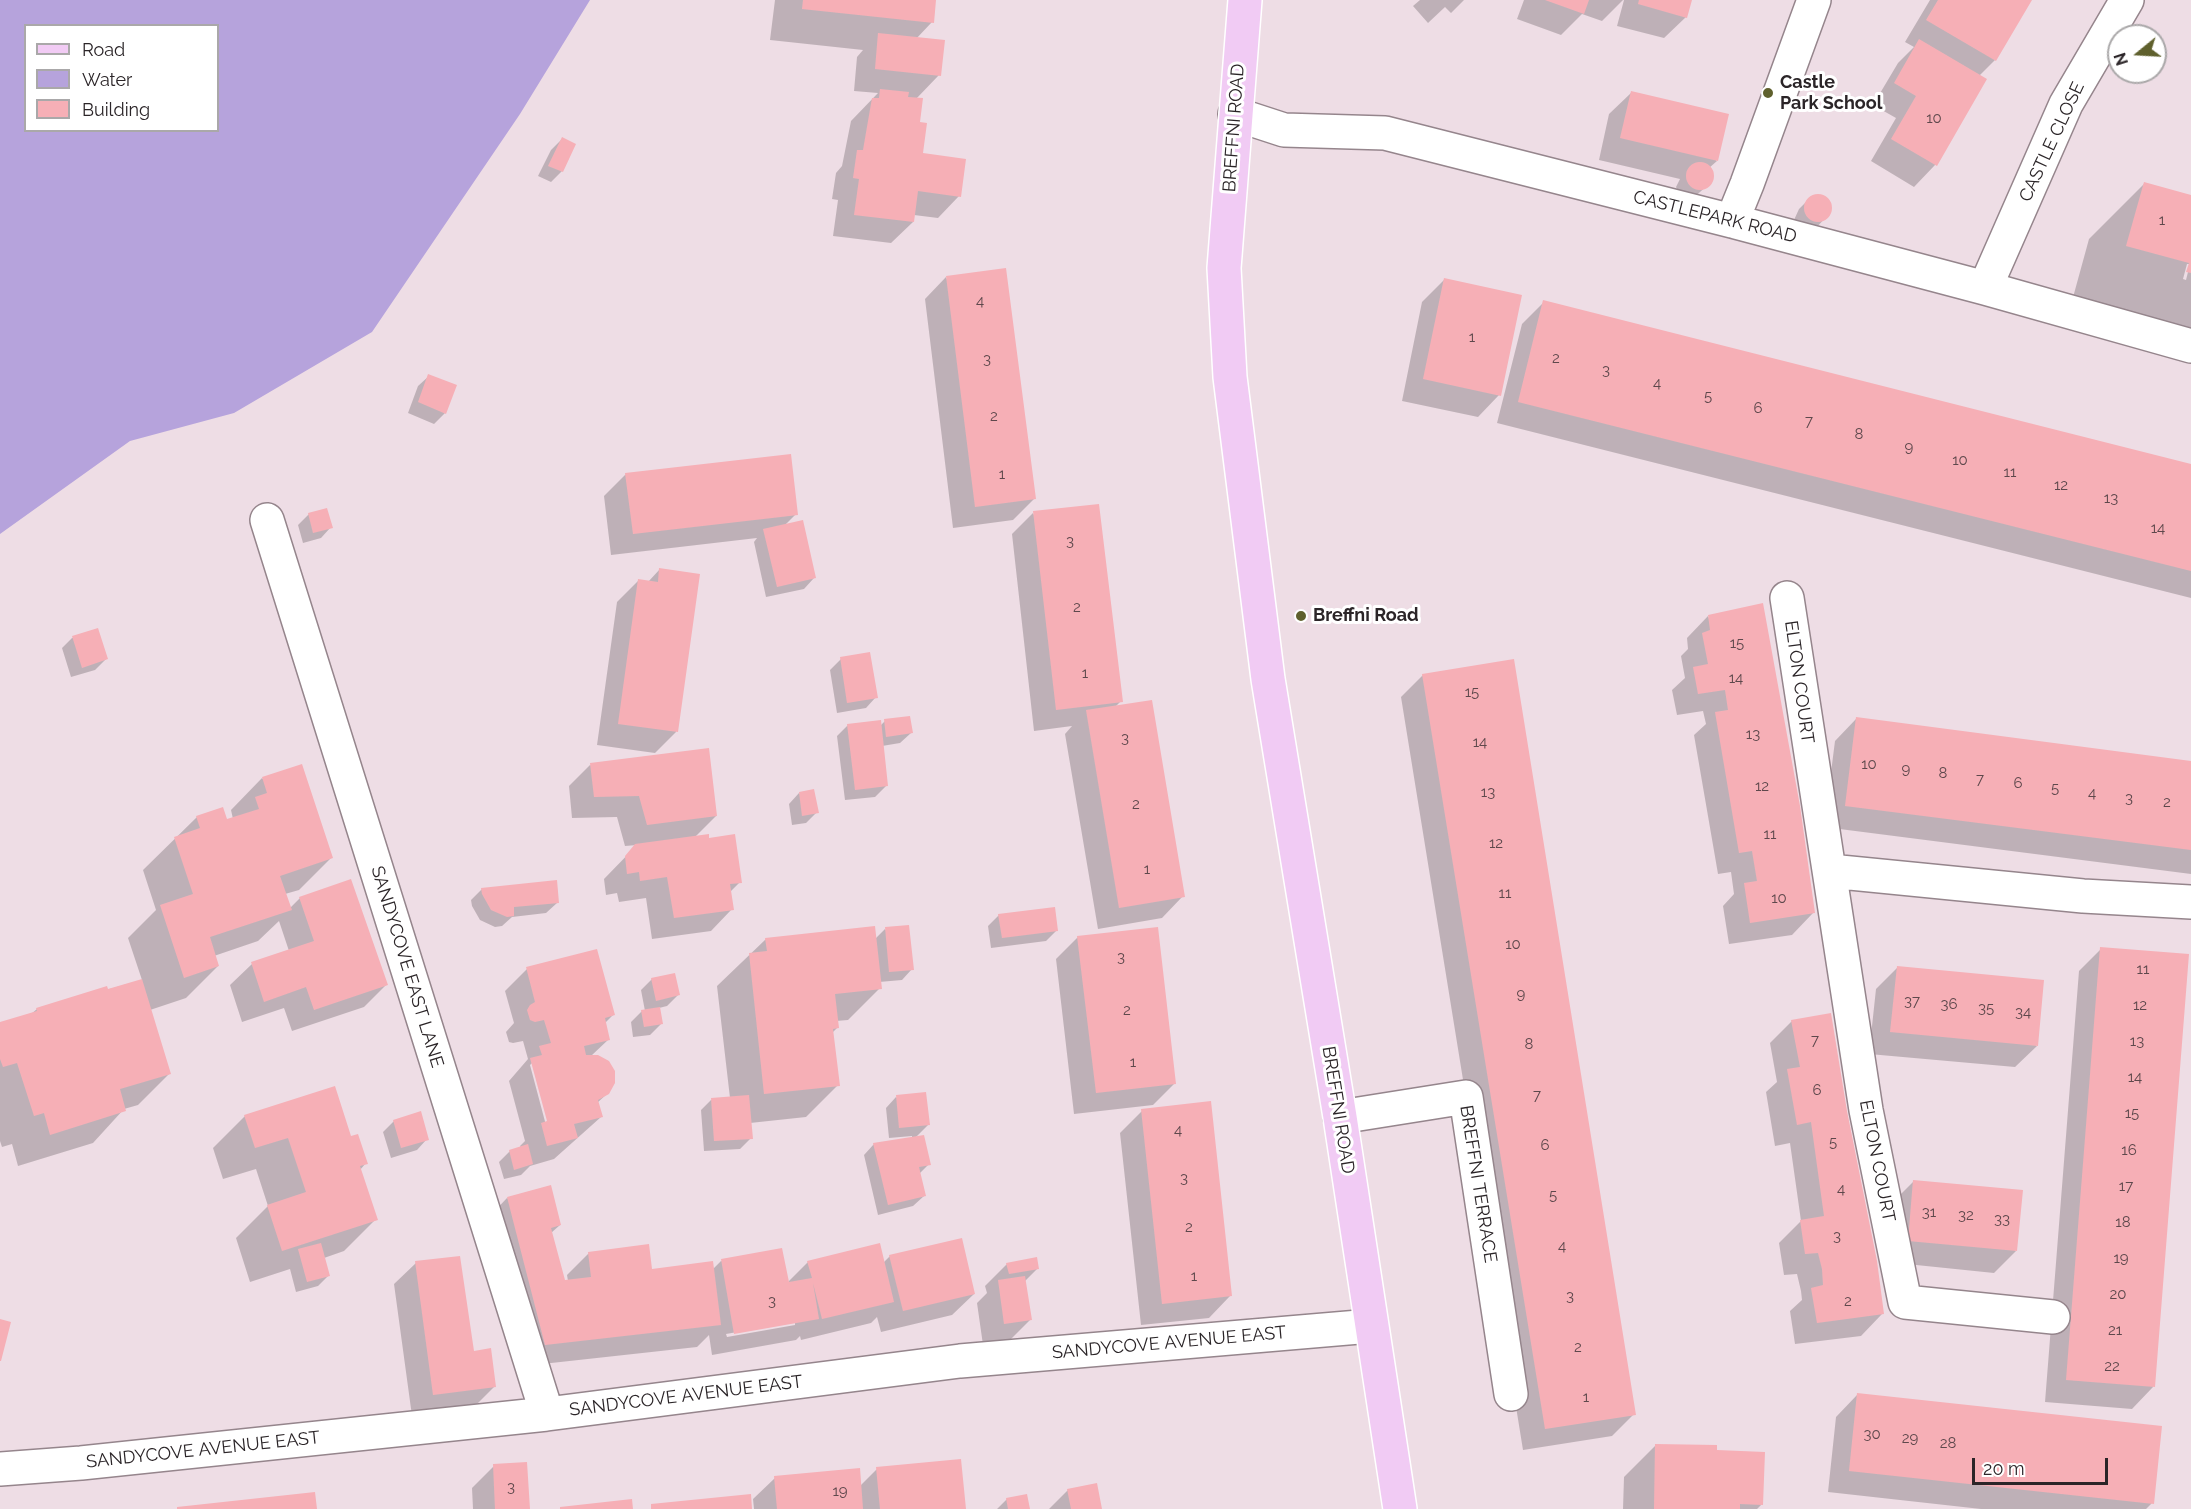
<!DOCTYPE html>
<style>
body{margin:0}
#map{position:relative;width:2191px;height:1509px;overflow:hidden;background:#eedde5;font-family:Raleway,sans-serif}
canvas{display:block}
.legend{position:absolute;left:24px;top:24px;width:195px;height:108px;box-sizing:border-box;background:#fff;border:2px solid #aaa8a9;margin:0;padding:8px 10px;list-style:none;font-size:18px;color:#2b2528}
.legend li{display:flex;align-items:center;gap:12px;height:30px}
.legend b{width:30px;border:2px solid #aaa8a9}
.north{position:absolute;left:2107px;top:24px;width:60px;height:60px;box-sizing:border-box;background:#fff;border:2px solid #aaa8a9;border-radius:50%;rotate:252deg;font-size:16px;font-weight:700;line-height:24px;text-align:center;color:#2b2528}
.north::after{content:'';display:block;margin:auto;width:21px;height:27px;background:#5f602d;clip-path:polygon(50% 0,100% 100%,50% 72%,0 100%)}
.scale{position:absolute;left:1972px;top:1458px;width:136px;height:27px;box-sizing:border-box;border:3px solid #2b2528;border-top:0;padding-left:8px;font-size:18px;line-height:21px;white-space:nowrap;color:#2b2528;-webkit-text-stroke:4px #fff;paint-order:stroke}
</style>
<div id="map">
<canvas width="2191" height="1509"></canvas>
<ul class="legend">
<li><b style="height:8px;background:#f1cbf4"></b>Road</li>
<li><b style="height:16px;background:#b6a3dc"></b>Water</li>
<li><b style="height:16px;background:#f6afb6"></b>Building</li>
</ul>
<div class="north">N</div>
<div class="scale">20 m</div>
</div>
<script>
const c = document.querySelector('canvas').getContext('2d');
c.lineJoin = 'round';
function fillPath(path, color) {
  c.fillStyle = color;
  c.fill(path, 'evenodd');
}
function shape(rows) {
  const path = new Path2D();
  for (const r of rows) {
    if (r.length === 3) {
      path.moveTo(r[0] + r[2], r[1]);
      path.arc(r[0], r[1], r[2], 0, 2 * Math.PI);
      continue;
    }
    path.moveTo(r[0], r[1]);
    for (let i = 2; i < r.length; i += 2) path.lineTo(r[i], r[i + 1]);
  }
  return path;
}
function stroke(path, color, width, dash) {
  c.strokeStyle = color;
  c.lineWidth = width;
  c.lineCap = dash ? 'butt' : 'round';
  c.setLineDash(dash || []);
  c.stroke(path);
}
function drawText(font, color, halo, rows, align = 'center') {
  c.font = font + ' Raleway,sans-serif';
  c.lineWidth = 6;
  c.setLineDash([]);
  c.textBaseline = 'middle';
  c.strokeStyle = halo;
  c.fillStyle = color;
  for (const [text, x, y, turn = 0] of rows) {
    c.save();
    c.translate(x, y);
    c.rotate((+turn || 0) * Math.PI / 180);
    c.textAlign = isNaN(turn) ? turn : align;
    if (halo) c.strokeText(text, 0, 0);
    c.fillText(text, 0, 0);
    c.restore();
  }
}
const water = shape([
 [0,0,590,0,520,114,372,332,234,413,130,441,0,534],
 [26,26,218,26,218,130,26,130]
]);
const shadow = shape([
 [775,0,935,0,932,22,916,39,939,75,916,99,921,154,959,196,938,218,914,215,913,222,891,243,833,236,838,200,832,199,836,173,842,166,851,121,878,93,854,91,857,57,863,50,770,40],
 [1420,0,1464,0,1451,13,1445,7,1428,23,1413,6],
 [1524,0,1623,0,1602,21,1582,14,1561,35,1517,19],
 [1624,0,1691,0,1686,17,1664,38,1617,26],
 [1930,0,2030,0,1995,60,1979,76,1935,165,1914,187,1871,161,1896,118,1873,105,1898,63,1914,47,1905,42],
 [1631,93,1717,161,1709,168,1712,176,1709,184,1691,200,1682,199,1676,187,1680,179,1599,160,1609,114],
 [562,139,562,171,551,182,538,176,551,150],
 [2144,184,2191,196,2191,344,2072,301,2089,239],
 [2187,264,2190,264,2186,280,2183,279],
 [1822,196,1828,200,1830,213,1813,231,1797,228,1794,220,1799,209,1810,198],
 [946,277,1034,499,1013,520,953,528,925,299],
 [1444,280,1499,395,1478,417,1402,401,1422,302],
 [1544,302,2191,465,2191,598,1497,423,1522,324],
 [429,376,445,413,434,424,408,413,418,386],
 [626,474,796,514,784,526,814,578,804,589,766,597,754,542,757,538,611,555,604,496],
 [1033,513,1121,701,1115,707,1183,896,1162,918,1098,929,1065,734,1072,726,1034,731,1012,534],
 [309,514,331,527,321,538,303,543,298,525],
 [660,569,676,732,655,753,597,745,617,602,639,580,648,582],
 [1708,616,1813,913,1792,935,1729,944,1723,906,1734,894,1731,872,1718,874,1694,735,1706,724,1703,711,1677,715,1672,690,1685,678,1681,656,1688,649,1687,638],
 [97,630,106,659,95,670,71,677,62,648,72,638],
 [841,659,876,697,866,708,837,713,830,670],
 [1423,675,1634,1414,1612,1436,1523,1450,1401,697],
 [1856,719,2191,762,2191,874,1824,827,1835,741],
 [885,721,911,733,900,743,882,746,886,786,875,797,845,800,837,736,848,725,880,726],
 [590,765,716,816,694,838,740,882,730,892,732,909,711,931,652,939,646,898,619,902,617,893,606,895,604,879,637,845,625,846,617,817,572,818,569,786],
 [262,778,331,858,299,890,285,894,290,908,300,898,386,985,364,1007,292,1031,284,1008,242,1022,230,985,252,964,289,951,279,921,258,941,214,956,218,966,186,998,150,1010,170,1073,138,1105,124,1109,93,1143,18,1166,12,1144,2,1147,0,1141,0,1024,31,1014,37,1009,142,980,128,938,156,910,143,870,197,817,226,821,233,819,231,810],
 [799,793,817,812,806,823,792,825,789,804],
 [482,889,557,903,546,913,512,917,502,926,495,927,480,920,472,906,471,900],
 [999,915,1057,930,1046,941,991,948,988,926],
 [885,929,912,969,902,980,879,982,880,988,848,1020,836,1021,837,1028,832,1033,838,1085,806,1117,750,1123,751,1138,740,1149,704,1151,701,1110,711,1100,730,1098,717,986,766,939,875,939],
 [1078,937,1175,1083,1153,1105,1074,1114,1056,959],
 [2101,949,2153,1387,2132,1409,2045,1402,2079,971],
 [1897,968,2037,1046,2015,1067,1869,1054,1876,989],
 [527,969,613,1015,605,1023,609,1039,591,1056,608,1093,597,1103,601,1117,554,1159,530,1166,521,1175,504,1179,499,1162,510,1151,521,1148,520,1146,525,1141,509,1081,528,1059,523,1041,513,1043,509,1042,506,1032,514,1023,505,991],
 [533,1062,550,1128,547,1129,530,1065],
 [652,979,678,995,667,1006,659,1008,661,1024,650,1035,633,1037,631,1022,642,1011,645,1011,641,990],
 [1792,1021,1882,1314,1861,1336,1795,1344,1790,1311,1802,1300,1801,1291,1797,1274,1784,1275,1779,1243,1801,1221,1790,1143,1775,1146,1766,1092,1777,1082,1770,1043],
 [896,1097,928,1125,915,1138,929,1164,919,1174,924,1196,913,1206,878,1215,864,1155,874,1144,912,1139,912,1136,889,1138,886,1108],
 [1142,1111,1230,1296,1209,1318,1141,1325,1120,1133],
 [245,1116,350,1138,366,1163,360,1170,376,1219,344,1251,324,1258,329,1275,318,1286,296,1292,290,1269,250,1282,236,1238,268,1206,256,1169,223,1179,213,1148],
 [394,1121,427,1139,417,1150,391,1158,383,1132],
 [1914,1181,2016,1251,1994,1273,1887,1262,1892,1203],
 [507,1198,560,1225,551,1233,564,1282,568,1281,567,1275,589,1253,651,1271,712,1270,721,1261,787,1283,808,1262,883,1263,890,1256,974,1294,952,1315,881,1332,877,1317,871,1323,801,1340,800,1336,796,1340,712,1355,709,1335,697,1347,524,1366,486,1220],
 [795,1322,795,1325,727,1337,726,1334],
 [416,1263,495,1386,473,1408,412,1416,394,1284],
 [1007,1264,1038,1268,1024,1282,1030,1320,1008,1342,983,1345,977,1303,987,1293,985,1286],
 [1857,1395,2152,1503,2146,1509,1981,1509,1828,1492,1836,1417],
 [1656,1445,1716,1452,1762,1504,1757,1509,1623,1509,1624,1477],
 [494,1466,528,1509,473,1509,472,1488],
 [877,1469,964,1509,754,1509,753,1499,775,1478,860,1486],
 [1068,1490,1101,1509,1049,1509],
 [1007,1499,1029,1509,997,1509]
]);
const building = shape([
 [803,0,936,0,934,23,802,9],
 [1545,0,1589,0,1584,14],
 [1639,0,1692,0,1687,18,1638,4],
 [1938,0,2032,0,1996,61,1926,20],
 [878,33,945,40,941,76,875,69],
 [1919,39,1987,79,1937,166,1891,139,1916,96,1894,83],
 [880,89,909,92,908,97,923,98,920,122,927,123,923,153,966,159,961,197,918,191,914,222,854,215,859,179,853,178,857,150,863,150,872,98,879,98],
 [1631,91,1729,114,1718,161,1620,138],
 [562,137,576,144,563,172,548,166],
 [1700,176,14],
 [2144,182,2191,195,2191,273,2186,272,2189,263,2126,246],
 [1818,208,14],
 [1006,268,1036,499,975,507,946,276],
 [1444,278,1522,295,1501,396,1423,379],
 [1543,300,2191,464,2191,571,1518,402],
 [428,374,457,385,446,414,418,402],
 [791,454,798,515,633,534,625,473],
 [1099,504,1123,702,1056,710,1033,511],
 [327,508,333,528,313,533,308,513],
 [803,520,816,578,777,587,763,529],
 [659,568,700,574,678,732,618,724,638,579,658,582],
 [1763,603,1800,806,1815,913,1750,923,1744,883,1757,881,1752,851,1739,853,1715,712,1728,710,1725,690,1698,694,1693,667,1708,664,1702,633,1710,630,1708,615],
 [98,628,108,659,82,668,72,636],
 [870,652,878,698,847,703,840,657],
 [1514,659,1636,1415,1545,1429,1422,674],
 [1152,700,1185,897,1119,908,1086,710],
 [910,716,913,733,886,737,884,719],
 [1856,717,2191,761,2191,850,1845,806],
 [881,720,888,786,855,790,847,724],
 [709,748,717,816,647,825,639,796,594,797,590,763],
 [302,764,333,858,280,876,292,910,210,937,219,966,184,978,160,905,193,894,174,837,200,828,196,816,223,807,227,819,259,809,255,797,267,793,262,777],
 [814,789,819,813,802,816,799,792],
 [709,834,709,838,735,834,742,883,730,884,734,910,674,918,667,877,640,881,639,872,627,874,625,856,635,844],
 [351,879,388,985,314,1010,306,987,264,1002,251,962,314,941,299,897],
 [557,880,559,903,514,907,514,916,507,917,491,910,482,894,481,888],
 [1055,907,1058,931,1002,938,998,914],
 [909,925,914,970,889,972,885,927],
 [875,926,882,989,835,994,839,1028,833,1029,840,1086,764,1094,749,953,767,951,765,938],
 [1158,927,1176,1084,1096,1093,1077,936],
 [2100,947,2189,954,2155,1387,2066,1380],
 [597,949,615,1015,605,1018,610,1040,584,1046,586,1055,598,1055,609,1061,615,1071,615,1083,609,1094,598,1100,603,1117,574,1124,578,1138,547,1146,541,1123,547,1121,530,1058,542,1055,539,1046,551,1043,544,1020,535,1022,530,1020,527,1010,530,1005,535,1002,526,967],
 [1897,966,2044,980,2038,1046,1890,1032],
 [675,973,680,995,656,1001,651,978],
 [142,979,171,1074,120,1089,126,1111,50,1135,44,1113,34,1116,17,1063,3,1067,0,1059,0,1022,37,1011,36,1008,107,986,108,989],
 [660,1007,663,1024,644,1027,641,1010],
 [1831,1013,1847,1111,1877,1261,1884,1314,1817,1323,1811,1288,1823,1285,1822,1269,1818,1253,1805,1254,1800,1220,1824,1216,1811,1122,1797,1125,1787,1069,1800,1067,1791,1020],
 [335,1086,351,1136,358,1134,368,1164,360,1166,378,1220,282,1251,267,1205,306,1192,288,1138,255,1148,244,1115],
 [926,1092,930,1125,899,1128,896,1095],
 [749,1095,753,1139,714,1141,711,1098],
 [1211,1101,1232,1296,1162,1304,1141,1109],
 [421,1111,429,1140,401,1148,393,1120],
 [924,1135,931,1165,919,1167,926,1196,888,1205,873,1143],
 [528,1144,533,1164,514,1170,509,1150],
 [1913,1180,2023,1190,2017,1251,1908,1241],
 [551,1185,561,1225,551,1228,565,1280,591,1277,588,1252,649,1244,652,1269,713,1261,721,1325,545,1345,507,1197],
 [962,1238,975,1294,903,1311,889,1255],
 [321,1243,330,1276,307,1282,298,1249],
 [880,1243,894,1302,822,1319,813,1283,819,1319,734,1334,721,1259,782,1248,789,1282,812,1278,807,1261],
 [460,1256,474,1351,491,1348,496,1387,433,1395,415,1261],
 [1037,1257,1039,1269,1009,1274,1006,1263],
 [1025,1276,1032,1320,1004,1324,998,1280],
 [0,1319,11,1322,1,1361,0,1361],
 [1857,1393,2162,1426,2154,1504,1849,1471],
 [1655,1444,1717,1445,1717,1450,1765,1452,1763,1505,1740,1504,1740,1509,1654,1509],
 [961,1459,966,1509,880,1509,876,1467],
 [527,1462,530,1509,495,1509,493,1464],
 [860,1468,863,1509,777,1509,774,1476],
 [1097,1483,1102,1509,1071,1509,1067,1489],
 [315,1492,317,1509,177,1509,177,1507],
 [751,1494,752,1509,651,1509,651,1504],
 [1027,1494,1030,1509,1008,1509,1006,1498],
 [632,1499,633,1509,560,1509,560,1507]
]);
const minor = shape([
 [1235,114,1284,130,1385,133,1732,221,1985,288,2191,346],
 [1732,221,1747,184,1814,0],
 [1985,288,2066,104,2127,0],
 [267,520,547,1414],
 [1787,598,1866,1110,1905,1302,2053,1317],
 [1830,871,2083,896,2191,902],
 [1340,1117,1466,1097,1511,1394],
 [0,1469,81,1463,547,1414,960,1361,1371,1326]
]);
const major = shape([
 [1245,0,1224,268,1230,377,1268,679,1340,1117,1400,1509]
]);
const markers = [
 [1768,93,6,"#5f602d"],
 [1301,616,6,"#5f602d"]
];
const numberNames = [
 ["10",1934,118],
 ["1",2162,220],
 ["4",980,301],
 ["1",1472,337],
 ["2",1556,358],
 ["3",987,359],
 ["3",1606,370],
 ["4",1657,383],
 ["5",1708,396],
 ["6",1758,408],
 ["2",994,416],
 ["7",1809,421],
 ["8",1859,434],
 ["9",1909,447],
 ["10",1960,460],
 ["11",2010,472],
 ["1",1002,474],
 ["12",2061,485],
 ["13",2111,498],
 ["14",2158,528],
 ["3",1070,541],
 ["2",1077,607],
 ["15",1737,643],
 ["1",1085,673],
 ["14",1736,678],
 ["15",1472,692],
 ["13",1753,734],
 ["3",1125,738],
 ["14",1480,742],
 ["10",1869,764],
 ["9",1906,769],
 ["8",1943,773],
 ["7",1980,779],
 ["6",2018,783],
 ["12",1762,786],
 ["5",2055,788],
 ["13",1488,792],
 ["4",2092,793],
 ["3",2129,798],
 ["2",2167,802],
 ["2",1136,804],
 ["11",1770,834],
 ["12",1496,843],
 ["1",1147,869],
 ["11",1505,893],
 ["10",1779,898],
 ["10",1513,944],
 ["3",1121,957],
 ["11",2143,969],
 ["9",1521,994],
 ["37",1912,1001],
 ["36",1949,1004],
 ["12",2140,1005],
 ["35",1986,1008],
 ["2",1127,1010],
 ["34",2023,1012],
 ["7",1815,1040],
 ["13",2137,1041],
 ["8",1529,1044],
 ["1",1133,1062],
 ["14",2135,1077],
 ["6",1817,1090],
 ["7",1537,1095],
 ["15",2132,1113],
 ["4",1178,1130],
 ["5",1833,1142],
 ["6",1545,1145],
 ["16",2129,1150],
 ["3",1184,1178],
 ["17",2126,1186],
 ["4",1841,1189],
 ["5",1553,1195],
 ["31",1929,1212],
 ["32",1966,1215],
 ["33",2002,1219],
 ["18",2123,1222],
 ["2",1189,1227],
 ["3",1837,1236],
 ["4",1562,1246],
 ["19",2121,1258],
 ["1",1194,1276],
 ["20",2118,1294],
 ["3",1570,1296],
 ["3",772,1301],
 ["2",1848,1301],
 ["21",2115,1330],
 ["2",1578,1347],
 ["22",2112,1366],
 ["1",1586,1397],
 ["30",1872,1434],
 ["29",1910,1438],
 ["28",1948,1443],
 ["3",511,1487],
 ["19",840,1491]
];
const poiNames = [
 ["Castle",1780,83],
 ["Park School",1780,104],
 ["Breffni Road",1313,616]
];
const streetNames = [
 ["BREFFNI ROAD",1234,128,-86],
 ["CASTLE CLOSE",2052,142,-65],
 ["CASTLEPARK ROAD",1715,217,14],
 ["ELTON COURT",1799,682,82],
 ["SANDYCOVE EAST LANE",407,967,73],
 ["BREFFNI ROAD",1338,1110,81],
 ["ELTON COURT",1877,1161,79],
 ["BREFFNI TERRACE",1478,1184,81],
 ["SANDYCOVE AVENUE EAST",1169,1343,-5],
 ["SANDYCOVE AVENUE EAST",686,1396,-7],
 ["SANDYCOVE AVENUE EAST",203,1450,-6]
];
fillPath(water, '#b6a3dc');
fillPath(shadow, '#0003');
fillPath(building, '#f6afb6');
stroke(minor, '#95858c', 36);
stroke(major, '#fff', 36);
stroke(minor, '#fff', 33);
stroke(major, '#f1cbf4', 33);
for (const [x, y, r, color] of markers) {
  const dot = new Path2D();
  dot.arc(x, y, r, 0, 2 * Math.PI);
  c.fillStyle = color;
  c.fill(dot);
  stroke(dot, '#fff', 2);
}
drawText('15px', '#5e484c', null, numberNames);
drawText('bold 18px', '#2b2528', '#fff', poiNames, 'left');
drawText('18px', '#2b2528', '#fff', streetNames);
</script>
